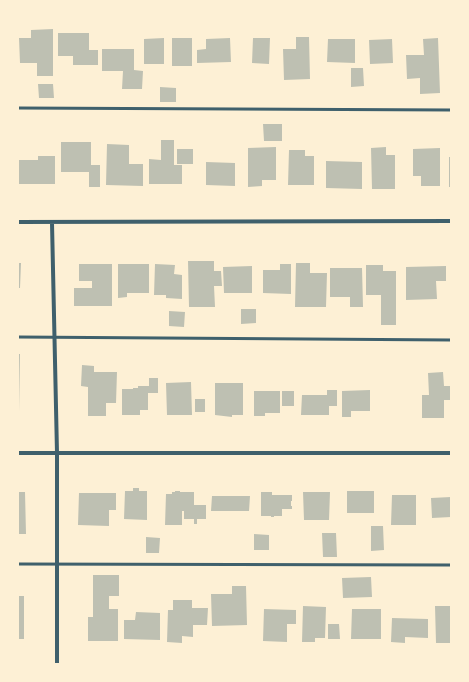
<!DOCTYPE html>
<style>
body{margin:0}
#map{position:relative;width:469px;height:682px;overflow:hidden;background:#fdf0d5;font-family:Ubuntu,sans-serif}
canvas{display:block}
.frame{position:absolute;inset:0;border:19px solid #fdf0d5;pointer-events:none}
</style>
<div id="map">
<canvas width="469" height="682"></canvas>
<div class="frame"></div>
</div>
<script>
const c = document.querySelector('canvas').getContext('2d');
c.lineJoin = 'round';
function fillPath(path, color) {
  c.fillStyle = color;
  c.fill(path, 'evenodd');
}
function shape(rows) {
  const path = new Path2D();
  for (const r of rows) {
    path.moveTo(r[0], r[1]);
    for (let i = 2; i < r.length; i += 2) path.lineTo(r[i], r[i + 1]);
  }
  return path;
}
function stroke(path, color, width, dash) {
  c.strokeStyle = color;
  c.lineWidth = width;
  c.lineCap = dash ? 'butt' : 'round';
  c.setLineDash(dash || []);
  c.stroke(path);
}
const building = shape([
 [53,29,53,76,37,76,37,63,20,63,19,38,31,38,31,30],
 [58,33,89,33,89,50,98,50,98,65,73,65,73,56,58,56],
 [296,37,309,37,310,79,284,80,283,49,296,49],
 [164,38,164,64,144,64,144,39],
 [172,38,192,38,192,66,172,66],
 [230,38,231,62,197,63,197,50,206,49,206,39],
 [253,38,270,38,269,64,252,63],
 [438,38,440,93,420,94,420,78,407,79,406,55,424,55,423,39],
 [328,39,355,39,355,63,327,62],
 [392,39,393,63,370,64,369,40],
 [102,49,134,49,134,70,143,71,142,89,122,89,123,71,102,71],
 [351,68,363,68,364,86,351,87],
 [38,84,53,84,54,98,39,98],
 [160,87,176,88,176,102,160,102],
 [263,124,282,124,282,141,264,141],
 [161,140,174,140,174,165,182,165,182,184,149,184,149,159,161,160],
 [61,142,91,142,91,165,100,165,100,187,89,187,89,172,61,172],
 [107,144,129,145,129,164,143,164,143,186,106,185],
 [276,147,276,180,262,180,262,186,248,187,248,148],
 [386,147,386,155,395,155,395,189,372,189,371,148],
 [440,148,440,186,421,186,421,176,413,176,413,149],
 [177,149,193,149,193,164,177,164],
 [289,150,305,150,305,156,314,156,314,185,288,185],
 [38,156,55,156,55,184,18,184,18,160,38,160],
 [449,157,451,157,451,187,449,187],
 [326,161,362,162,362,189,326,188],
 [206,162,235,163,235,186,206,185],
 [188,261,214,261,214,271,221,271,222,286,214,286,215,307,189,307],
 [18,263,21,263,20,288,18,288],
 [296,263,310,263,310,273,327,273,326,307,295,307],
 [79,264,112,264,112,306,74,306,74,288,92,288,92,281,79,281],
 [118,264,149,264,149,293,127,293,127,297,118,298],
 [155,264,175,265,174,274,182,275,182,299,166,298,166,295,154,295],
 [280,264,291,264,291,294,263,293,263,270,280,270],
 [366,265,383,265,383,271,396,271,396,325,381,325,381,295,366,295],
 [252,266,252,293,224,293,223,267],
 [446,266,446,281,436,281,437,299,406,300,406,267],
 [330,268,362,268,363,307,350,307,350,297,330,297],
 [241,309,256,309,256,323,241,324],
 [169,311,185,312,184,327,169,326],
 [18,354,20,354,19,412,18,412],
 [82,365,94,366,94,372,117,372,116,403,106,403,106,416,88,416,88,387,81,386],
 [443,372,444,386,451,386,451,400,444,400,444,418,422,418,422,395,429,395,428,373],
 [149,378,158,378,158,393,148,393,148,410,140,410,140,415,122,415,122,389,133,389,133,388,138,388,138,386,149,386],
 [191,382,192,415,167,415,166,383],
 [215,383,243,383,243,415,232,415,232,417,215,415],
 [327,390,337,390,337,406,329,406,329,415,301,415,302,395,327,395],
 [370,390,370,411,351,411,351,417,342,417,342,391],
 [254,391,280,391,280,413,265,413,265,416,254,416],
 [282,391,294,391,294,406,282,406],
 [195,399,205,399,205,412,195,412],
 [133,488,139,488,139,491,147,491,147,520,124,519,125,491,133,491],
 [175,491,180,491,180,492,194,492,194,505,206,505,206,519,197,519,197,524,194,524,194,519,184,519,184,511,182,511,182,525,165,525,166,494,172,494,172,492,175,492],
 [347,491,374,491,374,513,347,513],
 [18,492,25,492,26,534,18,534],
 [261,492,272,492,272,495,292,495,292,501,291,501,291,506,292,506,292,509,282,509,282,516,274,516,274,517,271,517,271,516,261,516],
 [303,492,330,492,329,520,304,520],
 [79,493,116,493,116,510,109,510,109,526,78,525],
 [392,495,416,495,416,525,391,525],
 [212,496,250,496,249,511,211,511],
 [451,497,451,517,432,518,431,498],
 [371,526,383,526,384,550,371,551],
 [322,533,336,533,337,557,323,557],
 [254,534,269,535,269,550,254,550],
 [146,537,160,538,159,553,146,553],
 [93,575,119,575,119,596,109,596,109,609,118,609,118,641,88,641,88,617,93,617],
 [371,577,372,597,343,598,342,578],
 [232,586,246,586,247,625,212,626,211,594,232,594],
 [18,596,24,596,24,639,18,639],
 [173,600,192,600,192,608,208,608,207,625,193,625,193,637,182,636,182,643,167,642,168,610,173,610],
 [303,606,326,607,325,638,315,638,315,642,302,642],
 [435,606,451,606,451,643,436,643],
 [264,609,296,610,296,624,287,624,287,642,263,641],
 [352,609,381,609,381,639,351,639],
 [136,612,160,613,160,640,124,639,124,620,135,620],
 [392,618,428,619,428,638,405,637,405,643,391,642],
 [328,624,339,624,340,639,328,639]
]);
const service = shape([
 [18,108,451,110],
 [18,337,451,340],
 [18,564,451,565]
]);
const minor = shape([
 [18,222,451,221],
 [52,223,57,453,57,664],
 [18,453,451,453]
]);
fillPath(building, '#bec0b2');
stroke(service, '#3f606c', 3);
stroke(minor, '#3f606c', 4);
</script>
